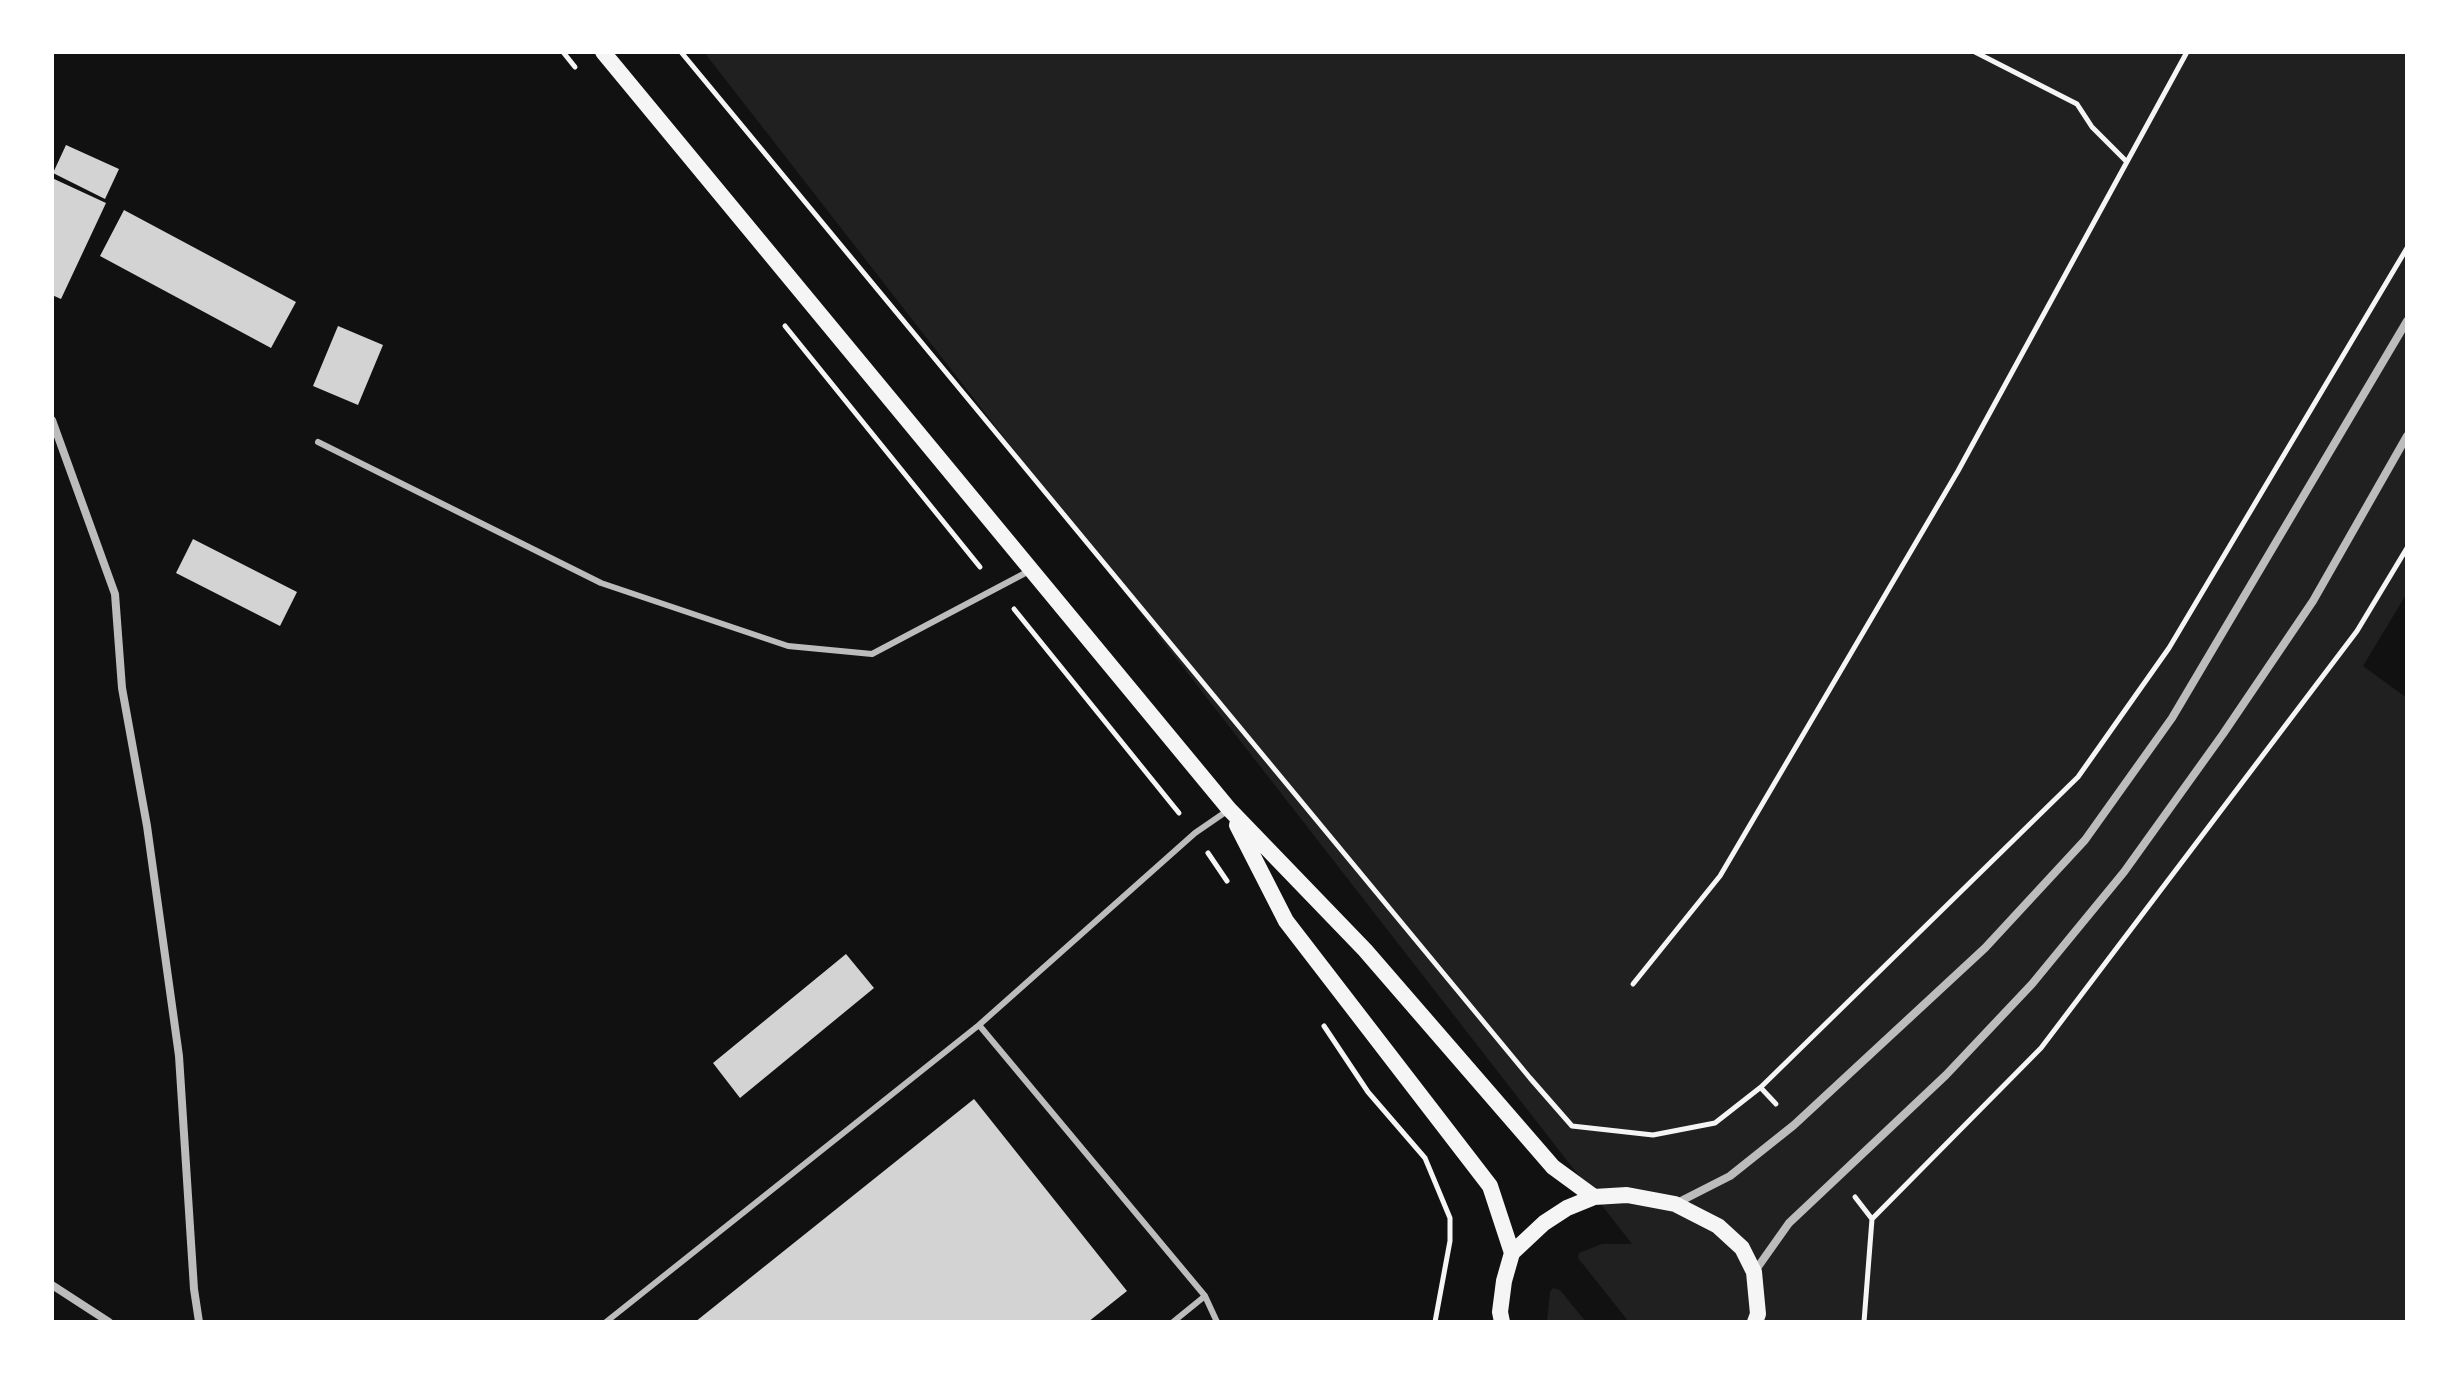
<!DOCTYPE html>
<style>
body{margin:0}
#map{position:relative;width:2459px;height:1374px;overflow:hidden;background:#111;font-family:"Source Sans 3",sans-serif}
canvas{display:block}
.frame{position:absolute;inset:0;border:54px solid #fff;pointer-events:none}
</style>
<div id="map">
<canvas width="2459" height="1374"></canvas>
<div class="frame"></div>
</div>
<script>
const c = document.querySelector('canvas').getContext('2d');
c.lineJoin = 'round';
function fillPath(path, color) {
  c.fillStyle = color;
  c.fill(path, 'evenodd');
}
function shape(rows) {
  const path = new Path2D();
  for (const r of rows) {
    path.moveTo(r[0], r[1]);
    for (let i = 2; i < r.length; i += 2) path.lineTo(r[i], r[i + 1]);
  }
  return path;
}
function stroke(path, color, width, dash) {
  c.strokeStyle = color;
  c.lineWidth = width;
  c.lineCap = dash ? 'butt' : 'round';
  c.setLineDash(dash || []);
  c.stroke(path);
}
const green = shape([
 [704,52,2407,52,2407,593,2363,666,2407,698,2407,1322,1629,1322,1578,1258,1579,1253,1602,1244,1632,1244],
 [1553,1288,1560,1290,1586,1322,1547,1322,1550,1292]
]);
const building = shape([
 [66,145,119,169,105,199,53,173],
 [52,178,106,203,61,299,52,295],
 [124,210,296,302,271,348,100,256],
 [338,326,383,345,358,405,313,386],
 [193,539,297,592,280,626,176,573],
 [846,954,874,988,740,1098,713,1063],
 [974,1099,1127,1291,1088,1322,695,1322]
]);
const path = shape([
 [563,52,575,67],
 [681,52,1530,1078,1572,1126,1653,1135,1715,1123,1761,1087,2078,777,2169,648,2407,248],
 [1975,52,2077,104,2092,127,2126,161],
 [785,326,980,567],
 [1014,609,1179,813],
 [1208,853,1227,881],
 [1633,984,1720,876,1958,471,2187,52],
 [1324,1026,1368,1092,1425,1158,1450,1218,1450,1241,1435,1322],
 [1761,1088,1776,1104],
 [1855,1197,1872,1219,1864,1322],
 [1872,1219,2041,1048,2357,631,2407,548]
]);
const service = shape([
 [318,442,601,583,788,646,872,654,1031,570],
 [979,1025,1195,833,1227,811],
 [606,1322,979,1025,1205,1296,1217,1322],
 [1173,1322,1205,1296]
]);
const minor = shape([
 [52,420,115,594,122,688,147,826,179,1056,194,1289,199,1322],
 [1675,1204,1730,1176,1794,1125,1985,948,2085,840,2172,718,2407,321],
 [1755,1271,1789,1223,1946,1075,2032,984,2124,872,2223,734,2313,601,2407,436],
 [52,1285,109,1322]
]);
const secondary = shape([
 [603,52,1229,809,1365,950,1553,1167,1594,1197],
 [1237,825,1286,921,1490,1186,1512,1253],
 [1502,1322,1500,1312,1504,1281,1512,1253,1544,1223,1567,1208,1594,1197,1627,1195,1675,1204,1718,1226,1742,1248,1754,1272,1758,1314,1755,1322]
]);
fillPath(green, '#202020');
fillPath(building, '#d3d3d3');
stroke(path, '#f5f5f5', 5);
stroke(service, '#bcbcbc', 6);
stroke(minor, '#bcbcbc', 8);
stroke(secondary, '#f5f5f5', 16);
</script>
